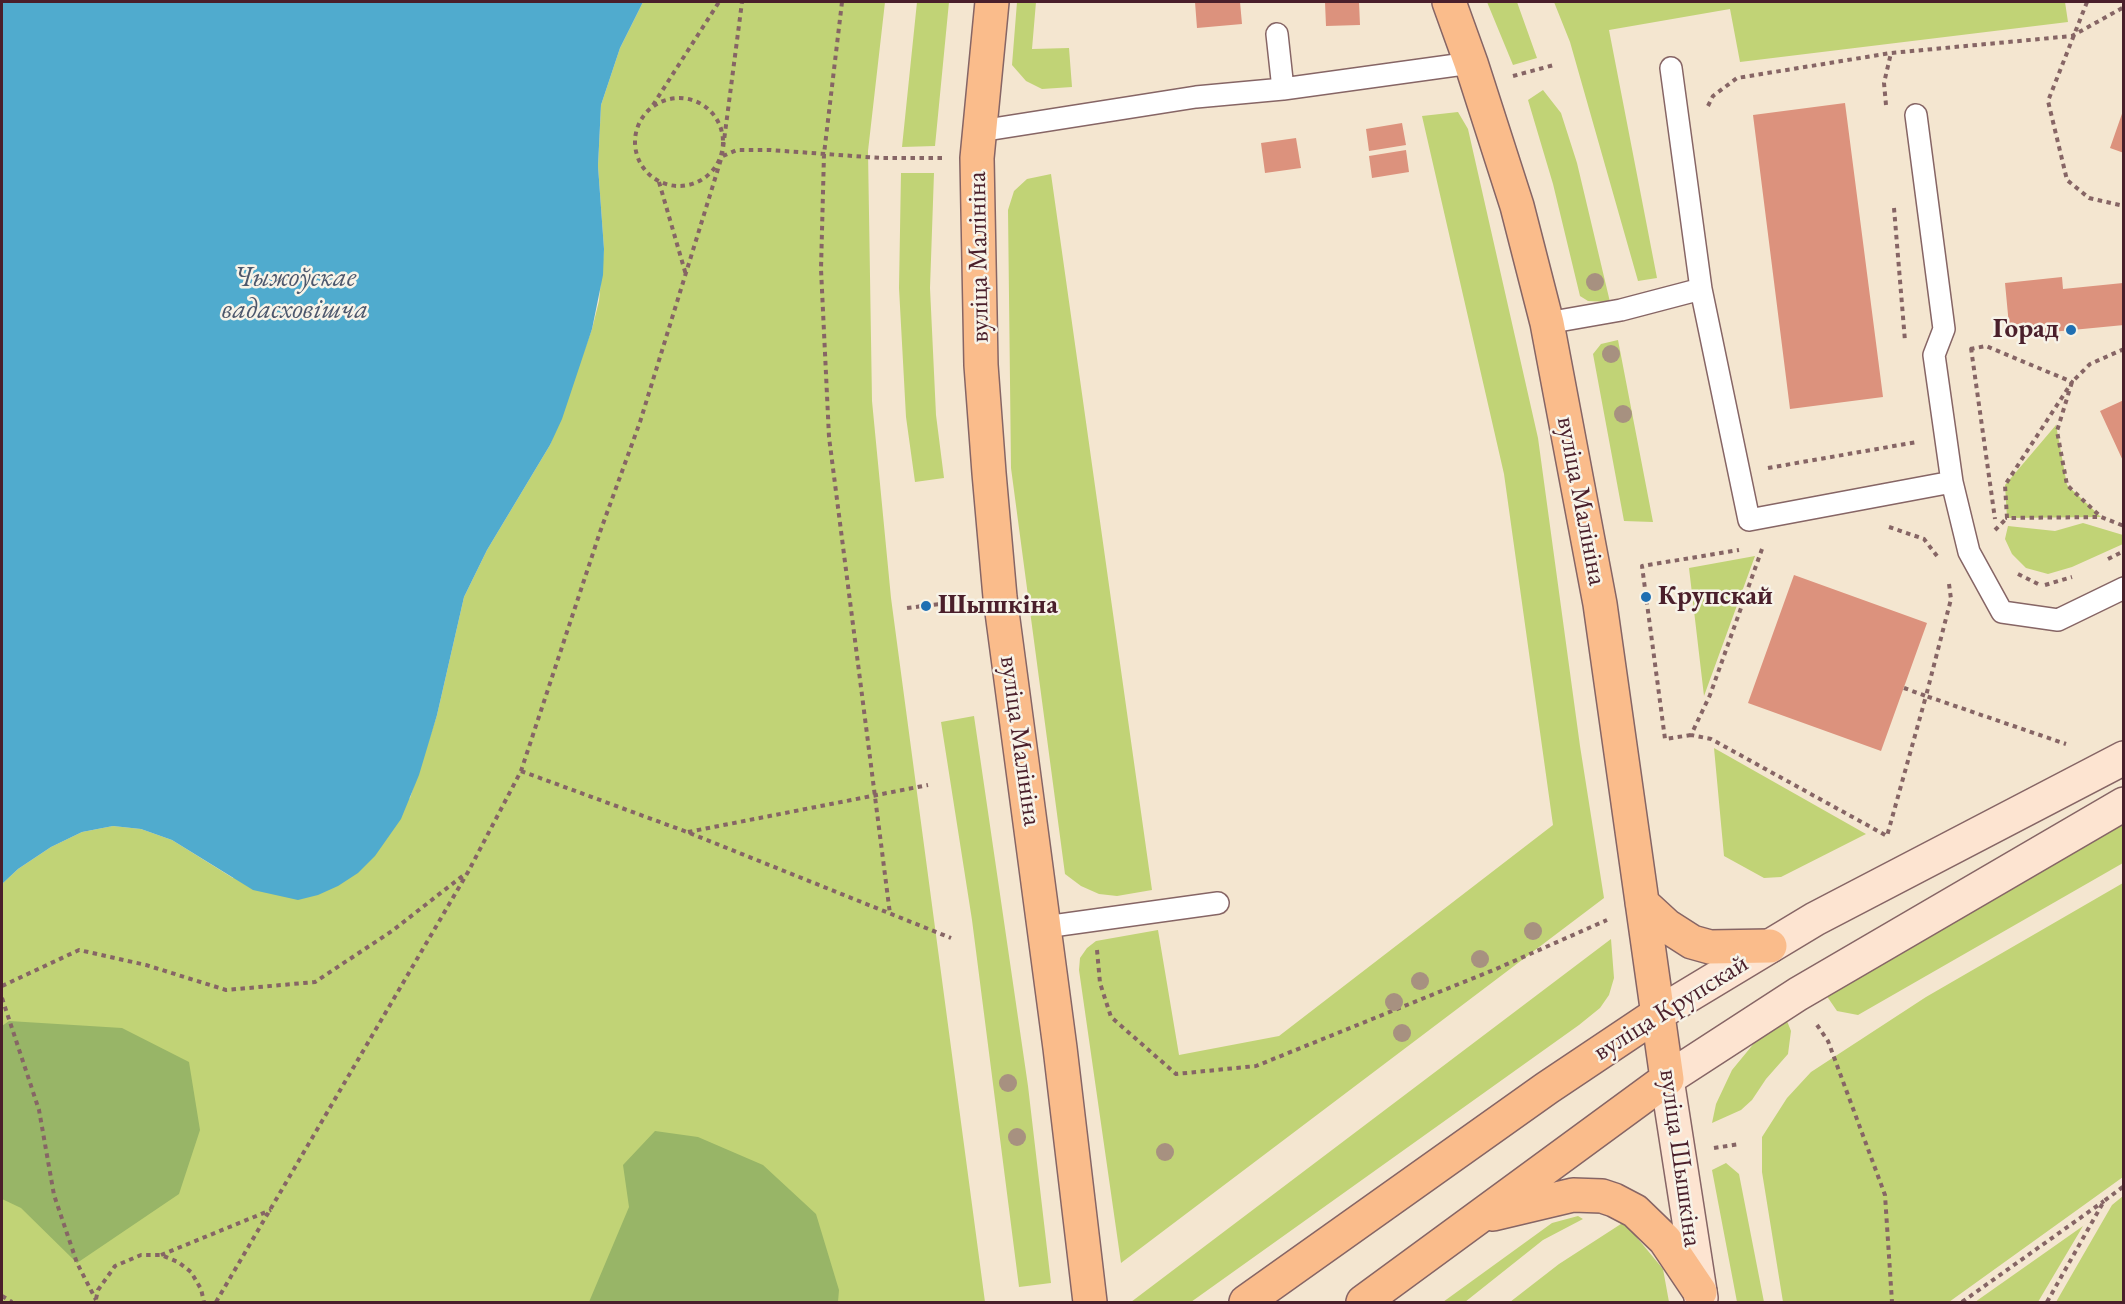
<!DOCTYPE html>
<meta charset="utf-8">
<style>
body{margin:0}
#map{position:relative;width:2125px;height:1304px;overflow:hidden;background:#f4e6d0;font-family:"EB Garamond",serif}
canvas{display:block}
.frame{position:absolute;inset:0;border:3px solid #4a1f2b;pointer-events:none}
</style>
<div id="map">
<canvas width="2125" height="1304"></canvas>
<div class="frame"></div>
</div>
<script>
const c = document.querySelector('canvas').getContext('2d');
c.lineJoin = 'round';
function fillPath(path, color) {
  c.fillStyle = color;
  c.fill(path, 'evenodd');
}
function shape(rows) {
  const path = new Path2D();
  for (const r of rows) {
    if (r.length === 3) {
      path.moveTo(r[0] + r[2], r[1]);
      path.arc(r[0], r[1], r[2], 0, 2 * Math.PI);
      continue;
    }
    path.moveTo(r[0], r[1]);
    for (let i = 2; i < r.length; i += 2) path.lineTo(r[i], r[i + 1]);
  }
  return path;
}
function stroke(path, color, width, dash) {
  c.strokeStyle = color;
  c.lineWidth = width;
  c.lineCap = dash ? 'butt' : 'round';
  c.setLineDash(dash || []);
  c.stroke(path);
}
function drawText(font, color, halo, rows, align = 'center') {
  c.font = font + ' "EB Garamond",serif';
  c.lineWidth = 5;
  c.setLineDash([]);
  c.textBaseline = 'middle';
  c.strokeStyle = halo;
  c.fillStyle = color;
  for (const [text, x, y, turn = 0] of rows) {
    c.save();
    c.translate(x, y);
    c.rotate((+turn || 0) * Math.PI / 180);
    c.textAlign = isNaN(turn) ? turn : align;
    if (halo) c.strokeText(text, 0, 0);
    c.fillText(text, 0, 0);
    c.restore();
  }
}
const green = shape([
 [643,2,885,2,868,151,872,401,891,598,985,1302,2,1302,2,884,18,869,51,847,82,832,113,826,141,829,172,840,233,878,410,798,437,715,464,597,487,550,550,445,592,329,599,301,604,249,598,166,601,105,620,48],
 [917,2,949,2,935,146,902,147],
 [1017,2,1036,2,1032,49,1069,48,1072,87,1042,89,1026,81,1012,65],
 [1487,2,1517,2,1537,58,1513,65],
 [1554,2,2065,2,2068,22,1740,62,1730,9,1609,30,1657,278,1638,281,1570,42],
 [1543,90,1561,113,1577,163,1610,302,1588,301,1580,296,1553,184,1528,100],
 [1458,112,1468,129,1538,438,1580,746,1604,898,1121,1263,1079,970,1080,958,1087,948,1096,941,1158,930,1179,1055,1279,1036,1553,825,1504,474,1422,116],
 [901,173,934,173,930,288,936,415,944,478,915,482,906,417,899,288],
 [1051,174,1152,890,1117,896,1099,894,1081,886,1065,874,1011,468,1008,210,1014,191,1027,179],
 [1618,340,1653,522,1624,521,1593,354,1601,344],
 [2056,425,2067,485,2101,517,2007,518,2005,485],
 [2083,523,2123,535,2123,544,2072,567,2048,574,2026,568,2012,554,2005,539,2008,526,2055,531],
 [1755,556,1704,696,1689,568],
 [974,716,1028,1086,1051,1283,1019,1287,972,920,941,722],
 [1714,748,1866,834,1781,877,1764,878,1724,856],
 [2123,822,2123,863,1858,1015,1837,1011,1824,992],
 [2123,883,2123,1177,1949,1302,1783,1302,1762,1172,1762,1137,1787,1098,1811,1072,1926,997],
 [1611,939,1614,978,1609,995,1600,1008,1579,1025,1191,1302,1131,1302],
 [1785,1016,1791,1031,1788,1054,1766,1079,1752,1100,1741,1110,1712,1123,1716,1104,1732,1070,1760,1036],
 [1726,1163,1739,1174,1764,1302,1737,1302,1712,1170],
 [2123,1196,2123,1302,2056,1302,2112,1205],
 [1578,1216,1583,1219,1543,1240,1465,1302,1443,1302,1552,1223],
 [1624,1222,1663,1269,1669,1302,1510,1302,1559,1264],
 [2083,1226,2038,1302,1975,1302]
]);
const forest = shape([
 [9,1021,122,1028,189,1062,200,1130,179,1194,77,1263,21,1208,2,1199,2,1026],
 [655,1131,698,1137,763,1165,816,1214,839,1290,838,1302,589,1302,629,1207,623,1165]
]);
const water = shape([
 [2,2,643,2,620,48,601,105,598,166,604,249,603,275,592,329,562,419,550,445,487,550,464,597,437,715,419,775,401,819,375,856,358,873,338,886,318,895,298,900,253,890,172,840,141,829,113,826,82,832,51,847,18,869,2,884]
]);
const building = shape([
 [1195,2,1240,2,1242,24,1197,28],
 [1325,2,1359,2,1360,25,1326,26],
 [1845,103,1883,397,1790,409,1753,115],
 [2124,108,2124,153,2110,148],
 [1402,123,1406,145,1369,151,1366,129],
 [1296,138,1301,168,1265,173,1261,143],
 [1406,150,1409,172,1372,178,1369,156],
 [2062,277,2063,289,2123,283,2124,325,2010,336,2005,283],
 [2124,400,2124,463,2100,411],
 [1794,575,1927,623,1881,751,1748,703]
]);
const path = shape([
 [842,2,824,154,821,269,829,437,890,914],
 [2087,2,2048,101,2067,180,2089,198,2124,206],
 [1513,76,1554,65],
 [679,142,44],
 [653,105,719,2],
 [1886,105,1884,83,1891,53],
 [1708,106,1713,96,1737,78,1891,53,2072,36,2124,7],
 [723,156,737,150,770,150,881,158,942,158],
 [659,182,686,275],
 [1894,208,1905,341],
 [1971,348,1995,519],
 [1970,349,1986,346,2072,382,2005,485,2007,518,2101,517],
 [2124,349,2090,364,2072,382,2057,431,2067,485,2101,517,2124,526],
 [1768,468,1917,442],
 [1889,527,1924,539,1937,556],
 [1995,530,2007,518],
 [1762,549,1710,695,1691,735,1711,739,1887,836,1926,696,1904,688],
 [2108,559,2124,551],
 [2018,574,2038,584],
 [1949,584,1951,599,1926,696,2066,744],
 [2045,585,2072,577],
 [907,608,964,601],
 [1691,735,1665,739,1642,566,1739,550],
 [521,771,687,832,951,938],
 [688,832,928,785],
 [1097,950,1100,983,1111,1017,1176,1074,1256,1066,1496,969,1607,920],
 [2,986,79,950,146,965,226,990,315,982,392,931,465,874],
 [2,998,39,1110,54,1195,77,1263,96,1300],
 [1817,1025,1828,1041,1885,1195,1892,1302],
 [1714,1148,1740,1144],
 [161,1255,271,1210],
 [2,1296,12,1302],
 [96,1299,98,1290,115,1266,141,1255,161,1255,178,1262,191,1272,201,1289,204,1302],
 [216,1302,468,872,521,771,600,532,640,422,722,156,742,2],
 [1962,1302,2104,1201],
 [2047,1302,2104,1201,2124,1186]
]);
const lane = shape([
 [1277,34,1283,89],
 [1671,68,1701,289,1749,520,1952,482,1969,552,2002,612,2058,620,2124,588],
 [1916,115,1944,329,1934,355,1952,482],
 [980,131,1196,97,1283,89,1471,63],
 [1547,323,1621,310,1701,289],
 [1045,927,1218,903]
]);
const secondary = shape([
 [1659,1013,1815,919,2124,758],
 [1701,1298,1667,1079,1798,994,2124,804]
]);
const primary = shape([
 [992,2,977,158,981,365,989,473,1000,597,1060,1048,1090,1302],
 [1642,903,1667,926,1692,942,1710,947,1770,946],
 [1493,1214,1573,1195,1602,1196,1614,1200,1635,1211,1665,1240,1700,1292],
 [1246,1302,1547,1088,1659,1013],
 [1363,1302,1667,1079,1600,604,1547,323,1517,206,1471,63,1449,2]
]);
const trees = [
 [1595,282],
 [1611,354],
 [1623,414],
 [1533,931],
 [1480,959],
 [1420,981],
 [1394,1002],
 [1402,1033],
 [1008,1083],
 [1017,1137],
 [1165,1152]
];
const markers = [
 [2071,330,6,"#1f6fb2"],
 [1646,597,6,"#1f6fb2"],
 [926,606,6,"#1f6fb2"]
];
const streetNames = [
 ["вуліца Малініна",979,257,-91],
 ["вуліца Малініна",1581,501,79],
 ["вуліца Малініна",1020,741,82],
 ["вуліца Крупскай",1671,1008,-32],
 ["вуліца Шышкіна",1680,1158,82]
];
const poiNames = [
 ["Горад",2059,330,"right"],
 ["Крупскай",1658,597],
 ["Шышкіна",938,606]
];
const waterNames = [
 ["Чыжоўскае",295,278],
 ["вадасховішча",295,310]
];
fillPath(green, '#c1d376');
fillPath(forest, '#98b567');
fillPath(water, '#50abce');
fillPath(building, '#dc927d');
stroke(lane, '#866565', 24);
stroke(secondary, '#866565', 36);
stroke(primary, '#866565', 36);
stroke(path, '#866565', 4, [4.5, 4.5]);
stroke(lane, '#fff', 21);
stroke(secondary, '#fde4d1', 33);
stroke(primary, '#fabc8b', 33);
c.fillStyle = '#a79180';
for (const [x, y] of trees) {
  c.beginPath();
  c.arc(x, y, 9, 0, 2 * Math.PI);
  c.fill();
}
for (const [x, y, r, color] of markers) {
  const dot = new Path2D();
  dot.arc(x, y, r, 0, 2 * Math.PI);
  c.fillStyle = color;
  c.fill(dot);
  stroke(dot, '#f7f3e8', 2);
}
drawText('27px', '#4a1f2b', '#f7f3e8', streetNames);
drawText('bold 27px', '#4a1f2b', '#f7f3e8', poiNames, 'left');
drawText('italic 28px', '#4c576c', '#f7f3e8', waterNames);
</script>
